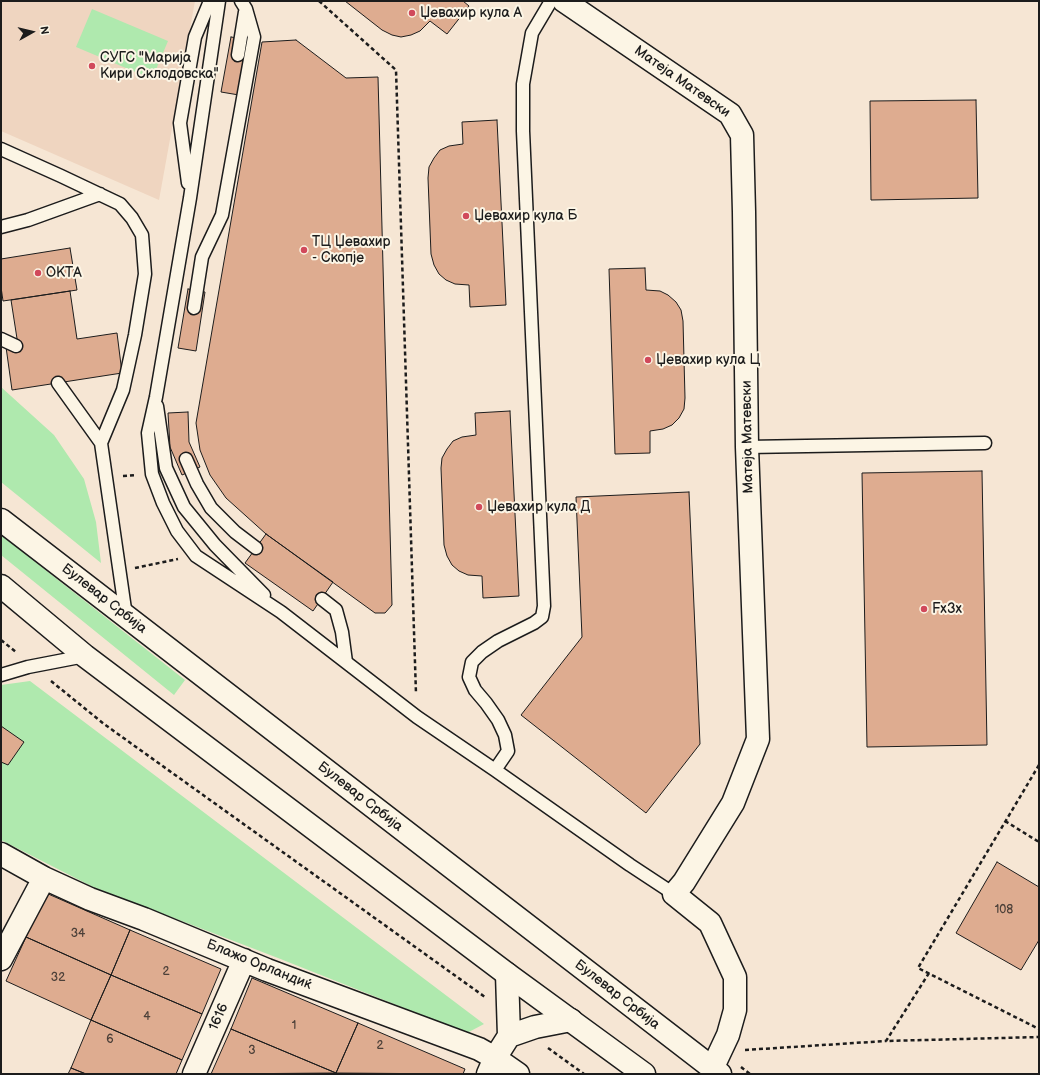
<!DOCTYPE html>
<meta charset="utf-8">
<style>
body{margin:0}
#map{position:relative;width:1040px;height:1075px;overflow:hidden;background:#f6e6d4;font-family:"Balsamiq Sans",sans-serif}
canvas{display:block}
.frame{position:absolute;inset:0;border:2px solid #1c1c1c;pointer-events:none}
.north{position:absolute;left:12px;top:12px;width:40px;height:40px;-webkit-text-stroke:3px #fcf5e5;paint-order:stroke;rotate:82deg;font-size:11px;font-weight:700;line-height:16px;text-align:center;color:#1c1c1c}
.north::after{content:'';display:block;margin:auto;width:14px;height:18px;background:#1c1c1c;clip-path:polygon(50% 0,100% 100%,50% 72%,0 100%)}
</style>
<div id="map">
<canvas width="1040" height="1075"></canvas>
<div class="frame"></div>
<div class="north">N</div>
</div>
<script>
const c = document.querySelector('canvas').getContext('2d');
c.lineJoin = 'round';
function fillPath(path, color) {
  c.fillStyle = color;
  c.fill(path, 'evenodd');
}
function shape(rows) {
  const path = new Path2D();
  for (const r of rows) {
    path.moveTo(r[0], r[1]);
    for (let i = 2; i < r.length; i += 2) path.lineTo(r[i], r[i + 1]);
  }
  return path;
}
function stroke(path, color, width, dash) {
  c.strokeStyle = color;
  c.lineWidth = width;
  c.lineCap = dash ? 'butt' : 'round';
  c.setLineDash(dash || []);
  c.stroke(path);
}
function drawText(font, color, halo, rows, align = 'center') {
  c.font = font + ' "Balsamiq Sans",sans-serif';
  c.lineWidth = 4;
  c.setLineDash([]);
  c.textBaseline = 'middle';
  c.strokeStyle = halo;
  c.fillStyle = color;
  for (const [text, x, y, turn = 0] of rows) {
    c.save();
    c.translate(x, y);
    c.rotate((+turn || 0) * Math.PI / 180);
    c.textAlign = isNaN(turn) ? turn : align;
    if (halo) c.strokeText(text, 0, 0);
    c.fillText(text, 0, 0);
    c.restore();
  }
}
const built = shape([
 [1,1,195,1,159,200,1,131]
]);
const green = shape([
 [92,9,168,41,152,79,76,47],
 [1,387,54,435,84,479,96,522,101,563,1,482],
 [1,535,185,680,174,695,1,555],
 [30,681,484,1024,467,1033,278,958,93,887,1,840,1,685]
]);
const building = shape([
 [345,1,463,1,469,6,447,34,430,21,420,31,411,35,401,37,392,35,382,30,345,1],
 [231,37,249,40,239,95,221,92,231,37],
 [296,40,346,78,378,77,392,605,385,613,375,613,266,534,226,498,210,475,200,450,196,423,262,42,296,40],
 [976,100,978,198,871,200,870,101,976,100],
 [497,120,506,305,470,307,469,285,455,284,446,280,439,274,434,265,431,254,428,178,429,167,434,158,440,150,449,146,463,144,462,122,497,120],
 [70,248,77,290,3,301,1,287,1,259,70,248],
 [645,268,646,290,660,291,668,295,676,302,681,310,683,321,685,398,684,409,679,418,672,425,663,429,650,431,650,453,615,454,609,269,645,268],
 [188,289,205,292,196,351,178,348,188,289],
 [70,291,77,339,117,333,122,373,12,390,6,347,18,345,11,300,70,291],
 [510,411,519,596,483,598,482,576,468,575,459,571,452,565,447,556,444,545,441,468,442,458,447,449,453,441,462,437,476,435,475,413,510,411],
 [188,412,189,442,200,467,182,475,170,447,168,413,188,412],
 [982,471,987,745,867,747,862,473,982,471],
 [689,492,700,744,646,813,521,715,582,637,576,497,689,492],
 [266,534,333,582,313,611,245,563,266,534],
 [1,726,24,742,8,765,1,762,1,726],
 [997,862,1039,887,1039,940,1021,970,956,933,997,862],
 [46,893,130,930,111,975,26,937,46,893],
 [130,930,221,969,202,1014,111,975,130,930],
 [26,937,111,975,91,1020,6,981,26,937],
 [111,975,202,1014,182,1060,91,1020,111,975],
 [252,978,358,1023,336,1073,231,1029,252,978],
 [91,1020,182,1060,176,1074,86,1074,71,1068,91,1020],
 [358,1023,465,1069,463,1074,336,1073,358,1023],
 [231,1029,336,1073,211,1074,231,1029],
 [71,1068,86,1074,68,1074,71,1068]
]);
const path = shape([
 [319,1,396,70,416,694],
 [123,476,136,475],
 [135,568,178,559],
 [1,640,16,652],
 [51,681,104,724,485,997],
 [1039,765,918,968,1039,1029],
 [1005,821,1039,842],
 [929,973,886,1041,1039,1037],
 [548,1048,584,1074],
 [745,1050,886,1041],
 [741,1067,750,1074]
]);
const service = shape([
 [219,1,190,198,156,397,148,433,152,474,163,503,177,531,196,556,281,612,417,717,495,770,630,865,674,894],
 [238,55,245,12],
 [1,149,61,176,120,204,132,218,142,235,145,274,135,335,123,390,101,443],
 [188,183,180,123,195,37,210,1],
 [1,227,28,220,100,194],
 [194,308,202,257,222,215,254,37,246,9,241,1],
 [1,339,16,346],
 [58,383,101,443,126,616],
 [157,406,166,468,184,507,215,545,264,595],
 [747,447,985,443],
 [186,459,197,484,211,508,235,532,256,548],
 [322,599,336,610,342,632,346,662],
 [1,675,28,667,85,656],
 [495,770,508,751,505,735,498,720,486,703,475,690,469,677,472,662,482,652,498,641,534,623,542,617,544,606,523,131,523,84,532,33,551,1]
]);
const minor = shape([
 [564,1,730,114,742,135,744,212,747,447,758,739,733,803,684,882,674,894,710,923,735,977,735,1010,728,1035,712,1069],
 [1,854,44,878,90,899,144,919,267,970,479,1049,495,1058,509,1036],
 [1,959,44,878],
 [507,974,509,1036],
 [509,1036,535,1027,571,1020],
 [194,1074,244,960],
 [488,1074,495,1058,518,1074]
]);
const tertiary = shape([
 [1,520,720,1074],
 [1,586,85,656,507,974,644,1074]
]);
const markers = [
 [412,13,4,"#d1495b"],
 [92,66,4,"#d1495b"],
 [466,216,4,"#d1495b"],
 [304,250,4,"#d1495b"],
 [38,273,4,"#d1495b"],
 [648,360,4,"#d1495b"],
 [479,507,4,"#d1495b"],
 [924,609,4,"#d1495b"]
];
const numberNames = [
 ["108",1004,910],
 ["34",78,934],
 ["2",166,972],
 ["32",58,978],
 ["4",147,1017],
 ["1",294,1026],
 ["6",110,1040],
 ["2",380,1046],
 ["3",252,1051]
];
const poiNames = [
 ["Џевахир кула А",420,13],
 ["СУГС \"Марија",100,58],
 ["Кири Склодовска\"",100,74],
 ["Џевахир кула Б",474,216],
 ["ТЦ Џевахир",312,242],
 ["- Скопје",312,258],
 ["ОКТА",46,273],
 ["Џевахир кула Ц",656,360],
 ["Џевахир кула Д",487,507],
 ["Fx3x",932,609]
];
const streetNames = [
 ["Матеја Матевски",682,82,35],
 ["Матеја Матевски",748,437,-91],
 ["Булевар Србија",104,599,38],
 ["Булевар Србија",360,797,38],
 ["Блажо Орландиќ",259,965,22],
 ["Булевар Србија",617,995,38],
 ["1616",219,1017,-66]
];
fillPath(built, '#efd5c0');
fillPath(green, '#afe9ae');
fillPath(building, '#deac90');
stroke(building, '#1c1c1c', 1);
stroke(service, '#1c1c1c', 15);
stroke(minor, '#1c1c1c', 25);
stroke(tertiary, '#1c1c1c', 25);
stroke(path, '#1c1c1c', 2.5, [4, 3]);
stroke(service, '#fcf5e5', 12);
stroke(minor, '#fcf5e5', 22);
stroke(tertiary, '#fcf5e5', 22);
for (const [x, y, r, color] of markers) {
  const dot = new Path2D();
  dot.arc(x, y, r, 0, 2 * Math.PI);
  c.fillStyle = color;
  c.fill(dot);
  stroke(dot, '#fcf5e5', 1.5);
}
drawText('12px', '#4c4039', null, numberNames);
drawText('14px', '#1c1c1c', '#fcf5e5', poiNames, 'left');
drawText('14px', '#1c1c1c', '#fcf5e5', streetNames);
</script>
